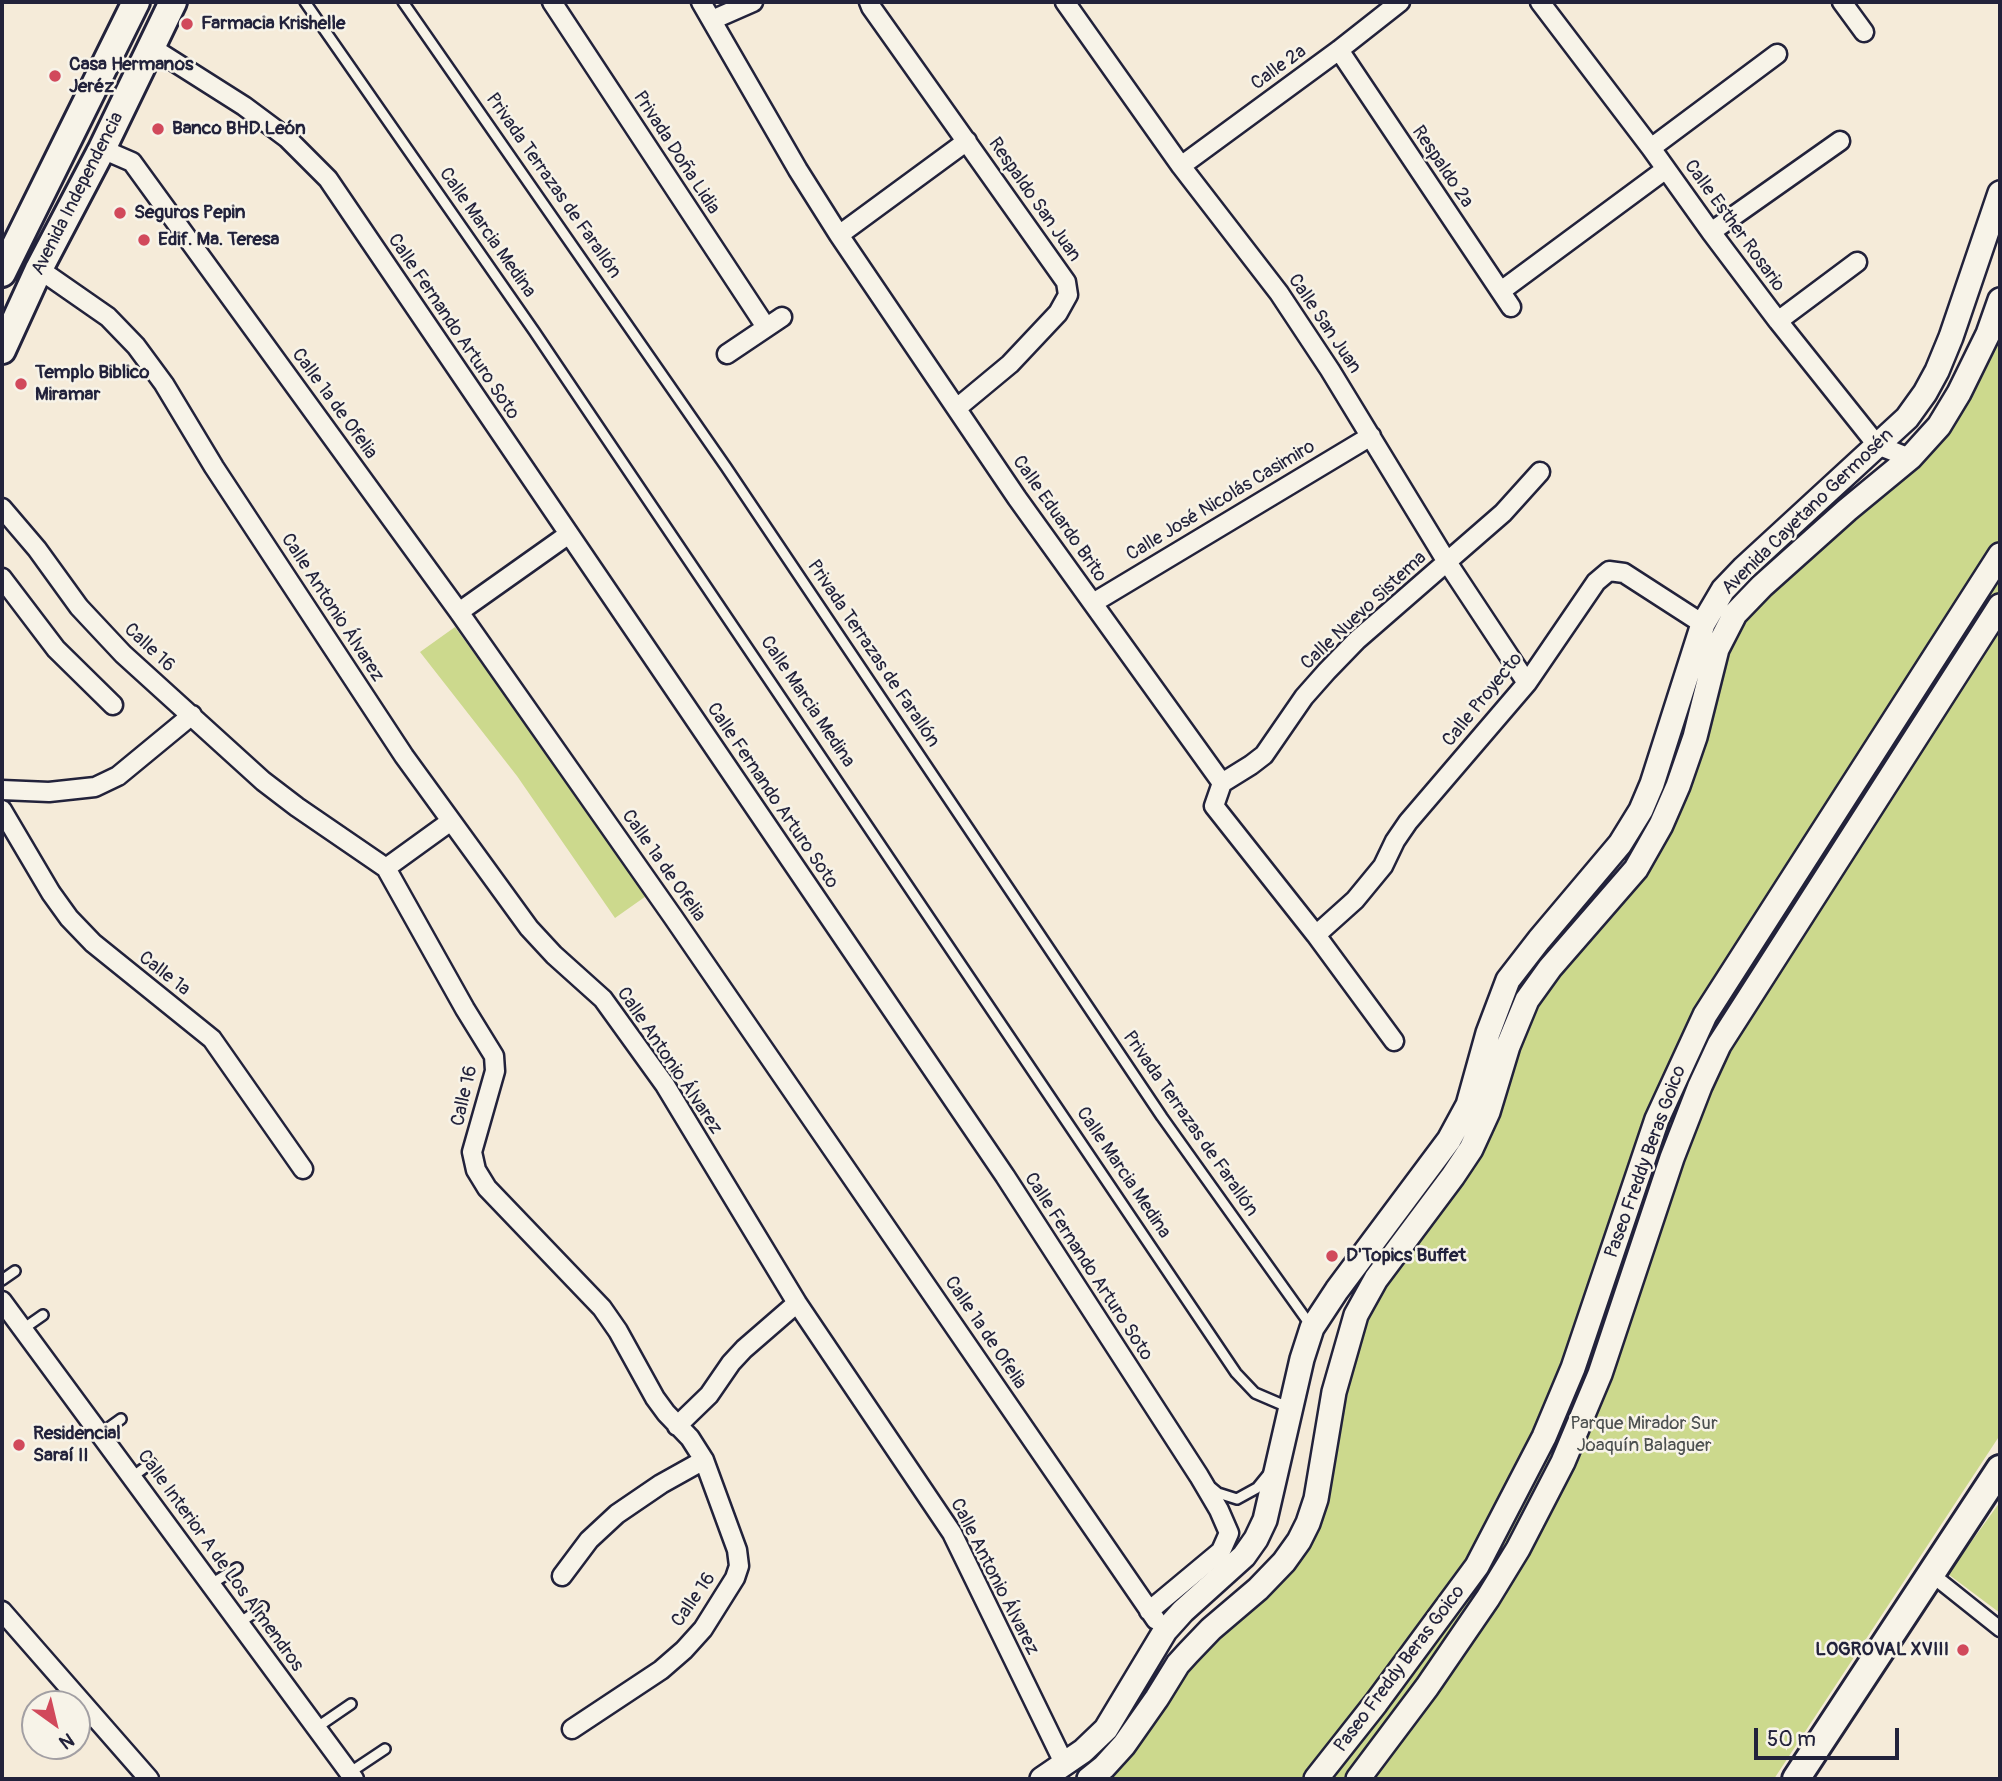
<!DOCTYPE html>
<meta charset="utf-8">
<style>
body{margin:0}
#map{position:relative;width:2002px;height:1781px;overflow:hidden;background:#f5ebd9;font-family:Pangolin,sans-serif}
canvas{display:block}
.frame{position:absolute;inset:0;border:4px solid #22223b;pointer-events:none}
.north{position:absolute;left:21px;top:1690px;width:70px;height:70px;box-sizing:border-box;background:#f7f3e8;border:2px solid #a29fa3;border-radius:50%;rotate:146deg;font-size:19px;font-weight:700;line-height:28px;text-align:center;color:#22223b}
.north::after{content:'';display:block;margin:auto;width:24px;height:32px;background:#d1495b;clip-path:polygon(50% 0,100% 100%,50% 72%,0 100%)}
.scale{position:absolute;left:1754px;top:1728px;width:145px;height:32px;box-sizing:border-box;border:4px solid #22223b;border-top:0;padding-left:9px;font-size:21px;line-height:24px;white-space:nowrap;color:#22223b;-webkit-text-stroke:5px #f7f3e8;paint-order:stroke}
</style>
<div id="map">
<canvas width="2002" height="1781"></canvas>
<div class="frame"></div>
<div class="north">N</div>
<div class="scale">50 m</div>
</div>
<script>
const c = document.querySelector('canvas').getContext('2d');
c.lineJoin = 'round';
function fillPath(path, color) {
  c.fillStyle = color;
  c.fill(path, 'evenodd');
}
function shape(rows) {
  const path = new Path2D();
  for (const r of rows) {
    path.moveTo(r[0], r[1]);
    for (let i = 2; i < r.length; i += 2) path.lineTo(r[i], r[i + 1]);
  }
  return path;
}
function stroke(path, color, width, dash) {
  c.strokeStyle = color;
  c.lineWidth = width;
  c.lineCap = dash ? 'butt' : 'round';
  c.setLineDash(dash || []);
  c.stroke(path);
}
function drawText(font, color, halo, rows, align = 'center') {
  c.font = font + ' Pangolin,sans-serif';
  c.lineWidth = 5;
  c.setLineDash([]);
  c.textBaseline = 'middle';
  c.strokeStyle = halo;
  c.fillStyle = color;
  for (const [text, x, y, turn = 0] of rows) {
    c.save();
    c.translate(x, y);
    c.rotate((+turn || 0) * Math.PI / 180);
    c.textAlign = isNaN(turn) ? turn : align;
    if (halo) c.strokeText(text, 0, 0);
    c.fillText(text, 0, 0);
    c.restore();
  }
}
const green = shape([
 [2000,327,2000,1435,1774,1779,1103,1779,1178,1676,1295,1562,1369,1310,1517,1048,1539,999,1616,906,1722,668,1731,641,1743,619,1768,592,1899,479],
 [455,627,649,894,615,918,517,776,420,652],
 [2000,1502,2000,1613,1948,1574]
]);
const service = shape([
 [305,2,534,331,1236,1373,1255,1393,1290,1408],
 [403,2,726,467,1162,1117,1311,1326],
 [2,1280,15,1271],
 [23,1329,43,1315],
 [100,1434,121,1419],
 [132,1477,151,1463],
 [1212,1488,1218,1493,1237,1499,1257,1488,1270,1472],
 [211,1584,237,1568],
 [239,1623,263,1607],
 [316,1728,351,1704],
 [349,1773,385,1749]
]);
const pedestrian = shape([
 [1931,1574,2000,1629]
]);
const minor = shape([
 [552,2,766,327],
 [701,2,798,170,839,235,1017,498,1222,783],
 [869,2,871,7,1066,282,1068,295,1058,313,1010,364,957,408],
 [1065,2,1181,166,1279,293,1330,370,1447,562,1527,683],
 [1540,2,1651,148,1711,232,1778,321,1877,445,1910,458],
 [1842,2,1864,32],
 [712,20,753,2],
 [151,47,244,106,287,138,328,179,1005,1176,1199,1476,1219,1510,1229,1533,1221,1551,1149,1611],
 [1339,50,1511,307],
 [1651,148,1777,54],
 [102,149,132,162,459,612,673,917,1156,1620],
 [1181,166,1339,50,1400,2],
 [1711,232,1840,141],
 [839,235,967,141],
 [39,269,108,317,136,346,164,384,214,467,404,756,529,928,554,955,603,999,665,1085,797,1303,952,1533,1065,1765],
 [1501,291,1666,169],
 [1778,321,1857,262],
 [727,354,782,317],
 [2,508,37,549,79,607,123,654,263,781,297,807,386,868,465,1009,494,1056,495,1071,472,1152,476,1170,487,1188,602,1308,618,1331,655,1398,666,1413,690,1438,704,1460,737,1550,739,1566,735,1578,703,1629,684,1650,661,1670,572,1729],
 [2,578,56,649,113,705],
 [1093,603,1371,436],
 [459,612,569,534],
 [1222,783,1251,765,1264,755,1304,697,1327,671,1357,640,1503,513,1540,472],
 [1222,783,1214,806,1316,935,1394,1041],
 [2,790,49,792,95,787,118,776,192,715],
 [2,810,51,893,69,918,93,943,212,1039,303,1169],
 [386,868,451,821],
 [1316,935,1355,900,1383,866,1395,841,1408,822,1527,683,1596,582,1609,571,1624,573,1703,624],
 [2,1301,354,1779],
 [677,1426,709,1395,731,1363,744,1349,797,1303],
 [562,1576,589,1540,617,1514,661,1484,704,1460],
 [2,1611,149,1779]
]);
const tertiary = shape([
 [1042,1779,1083,1751,1106,1729,1165,1631,1183,1611,1244,1556,1256,1539,1265,1520,1302,1359,1312,1328,1337,1290,1449,1140,1468,1105,1488,1033,1508,980,1539,940,1620,844,1641,810,1652,784,1703,624,1723,590,1744,568,1907,418,1925,393,1937,371,1951,337,2000,193],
 [1089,1779,1104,1767,1124,1745,1157,1698,1178,1664,1188,1653,1211,1629,1258,1589,1284,1562,1299,1541,1308,1523,1316,1499,1334,1392,1356,1315,1376,1279,1453,1176,1471,1149,1488,1112,1508,1046,1527,1000,1550,968,1636,869,1661,825,1678,786,1695,737,1717,649,1735,614,1762,586,1847,510,1910,458,1939,426,1959,393,1988,334,2000,300],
 [1316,1779,1376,1703,1477,1566,1544,1437,1573,1368,1657,1119,1705,1015,2000,555],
 [1358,1779,1427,1687,1488,1598,1518,1549,1563,1462,1600,1374,1672,1158,1700,1086,1719,1045,2000,606]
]);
const secondary = shape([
 [2,273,136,2],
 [2,350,39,269,102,149,173,2],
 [1796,1779,2000,1469]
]);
const markers = [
 [187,24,7,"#d1495b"],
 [55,76,7,"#d1495b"],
 [158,129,7,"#d1495b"],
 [120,213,7,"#d1495b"],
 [144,240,7,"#d1495b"],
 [21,384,7,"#d1495b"],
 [1332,1256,7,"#d1495b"],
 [19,1445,7,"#d1495b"],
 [1963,1650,7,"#d1495b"]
];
const poiNames = [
 ["Farmacia Krishelle",201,24],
 ["Casa Hermanos",69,65],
 ["Jeréz",69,87],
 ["Banco BHD León",172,129],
 ["Seguros Pepin",134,213],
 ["Edif. Ma. Teresa",158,240],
 ["Templo Biblico",35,373],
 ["Miramar",35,395],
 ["D'Topics Buffet",1346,1256],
 ["Residencial",33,1434],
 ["Saraí II",33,1456],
 ["LOGROVAL XVIII",1949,1650,"right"]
];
const streetNames = [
 ["Calle 2a",1279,68,-36],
 ["Privada Doña Lidia",676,153,57],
 ["Respaldo 2a",1442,167,56],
 ["Privada Terrazas de Farallón",553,186,55],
 ["Avenida Independencia",78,194,-63],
 ["Respaldo San Juan",1034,200,55],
 ["Calle Esther Rosario",1734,226,54],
 ["Calle Marcia Medina",487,233,55],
 ["Calle San Juan",1324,324,56],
 ["Calle Fernando Arturo Soto",453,327,56],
 ["Calle 1a de Ofelia",334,404,54],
 ["Calle José Nicolás Casimiro",1221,501,-31],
 ["Avenida Cayetano Germosén",1808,512,-44],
 ["Calle Eduardo Brito",1059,519,55],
 ["Calle Antonio Álvarez",332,608,57],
 ["Calle Nuevo Sistema",1364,611,-43],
 ["Calle 16",149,648,43],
 ["Privada Terrazas de Farallón",873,654,56],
 ["Calle Proyecto",1483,700,-51],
 ["Calle Marcia Medina",807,702,56],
 ["Calle Fernando Arturo Soto",772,796,56],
 ["Calle 1a de Ofelia",663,866,55],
 ["Calle 1a",164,974,38],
 ["Calle Antonio Álvarez",669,1061,56],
 ["Calle 16",465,1096,-77],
 ["Privada Terrazas de Farallón",1190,1124,55],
 ["Paseo Freddy Beras Goico",1646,1162,-70],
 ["Calle Marcia Medina",1123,1173,56],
 ["Calle Fernando Arturo Soto",1088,1267,57],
 ["Calle 1a de Ofelia",985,1333,56],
 ["Calle Interior A de Los Almendros",220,1561,54],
 ["Calle Antonio Álvarez",994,1577,63],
 ["Calle 16",694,1600,-55],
 ["Paseo Freddy Beras Goico",1400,1669,-53]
];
const parkNames = [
 ["Parque Mirador Sur",1644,1424],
 ["Joaquín Balaguer",1644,1446]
];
fillPath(green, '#ccd98d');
stroke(service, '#22223b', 14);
stroke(pedestrian, '#22223b', 19);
stroke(minor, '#22223b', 23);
stroke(tertiary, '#22223b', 28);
stroke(secondary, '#22223b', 32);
stroke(service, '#f7f3e8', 9);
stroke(pedestrian, '#f7f3e8', 14);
stroke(minor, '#f7f3e8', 18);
stroke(tertiary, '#f7f3e8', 23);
stroke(secondary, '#f7f3e8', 26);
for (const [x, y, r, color] of markers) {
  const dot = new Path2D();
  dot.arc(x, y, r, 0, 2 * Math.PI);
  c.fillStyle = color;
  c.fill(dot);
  stroke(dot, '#f7f3e8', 2.5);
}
drawText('bold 19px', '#22223b', '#f7f3e8', poiNames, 'left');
drawText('19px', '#22223b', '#f7f3e8', streetNames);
drawText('19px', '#4c5050', '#f7f3e8', parkNames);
</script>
